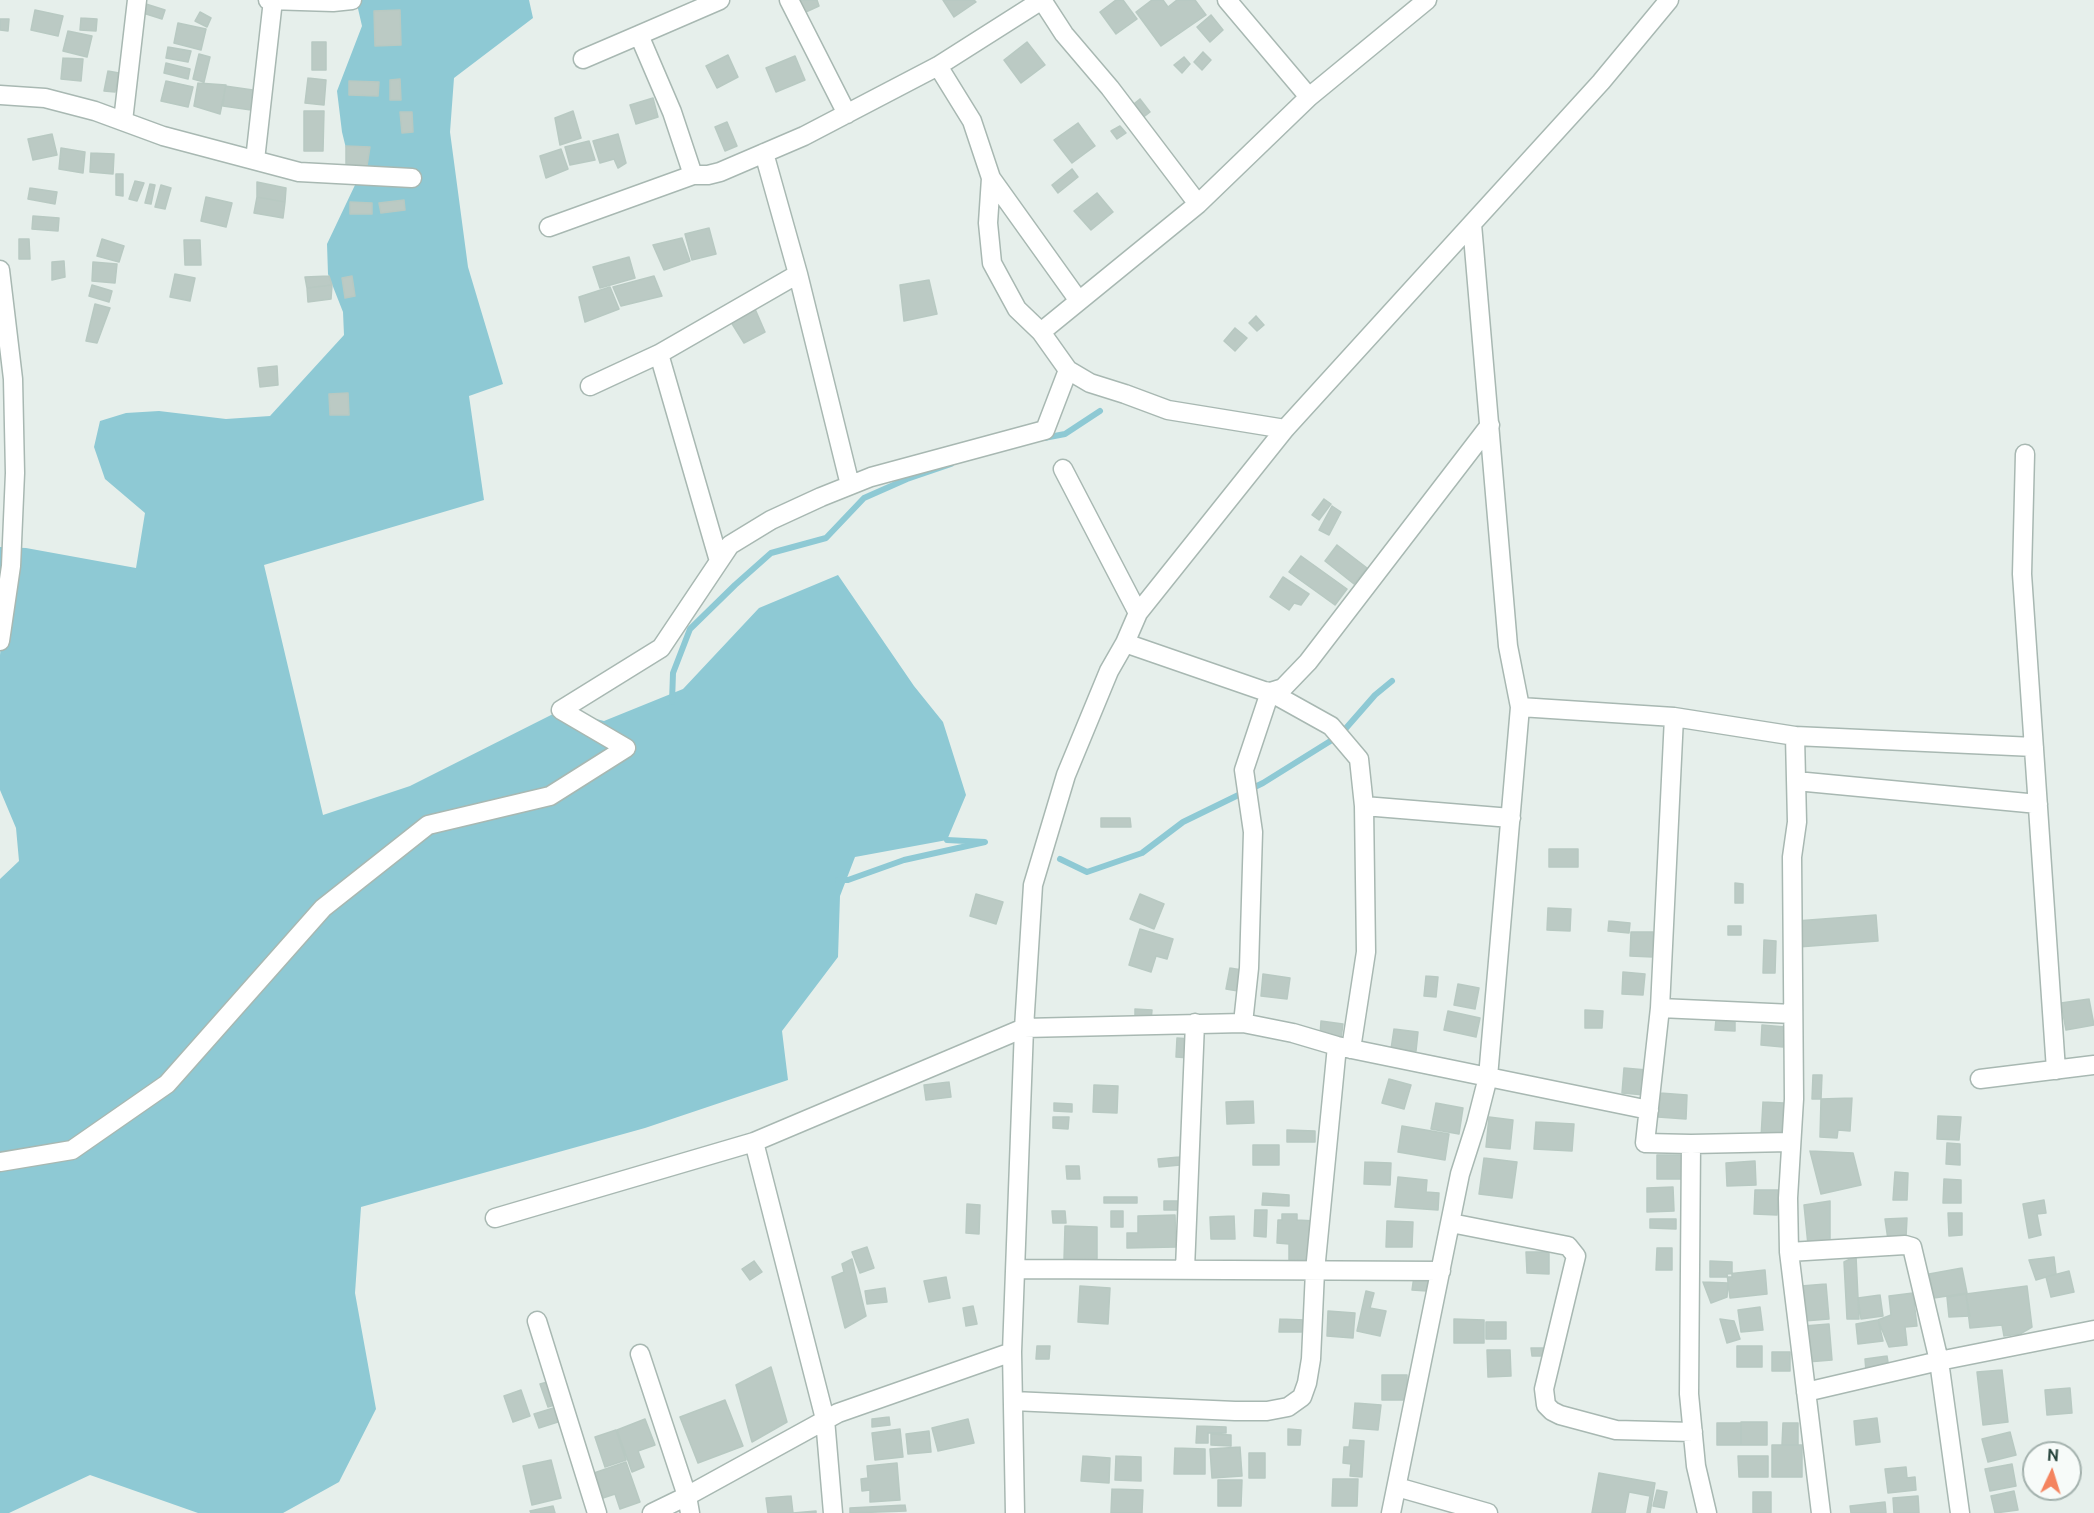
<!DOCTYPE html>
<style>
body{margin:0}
#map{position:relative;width:2094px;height:1513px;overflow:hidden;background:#e6efeb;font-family:Ubuntu,sans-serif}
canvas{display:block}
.north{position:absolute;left:2022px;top:1441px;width:60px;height:60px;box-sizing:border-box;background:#f7fbf9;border:2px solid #a3b1ad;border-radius:50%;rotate:4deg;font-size:16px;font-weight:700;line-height:24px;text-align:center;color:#24423a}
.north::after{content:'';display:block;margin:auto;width:21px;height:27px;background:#f4845f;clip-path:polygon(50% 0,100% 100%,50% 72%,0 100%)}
</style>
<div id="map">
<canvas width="2094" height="1513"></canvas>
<div class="north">N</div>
</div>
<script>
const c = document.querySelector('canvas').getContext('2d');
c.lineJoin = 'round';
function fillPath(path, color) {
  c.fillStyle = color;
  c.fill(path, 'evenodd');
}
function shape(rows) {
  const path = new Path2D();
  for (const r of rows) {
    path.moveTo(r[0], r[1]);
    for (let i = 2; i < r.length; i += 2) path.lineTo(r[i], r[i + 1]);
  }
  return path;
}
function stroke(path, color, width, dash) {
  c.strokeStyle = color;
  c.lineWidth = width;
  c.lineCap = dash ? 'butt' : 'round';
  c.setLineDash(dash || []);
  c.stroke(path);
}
const water = shape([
 [356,0,529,0,533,18,454,78,450,132,468,267,503,384,469,396,484,500,264,565,323,815,410,786,561,710,604,721,683,689,759,608,838,575,914,686,943,722,966,795,947,840,855,857,840,896,838,957,782,1031,788,1080,645,1128,361,1207,355,1293,376,1409,339,1482,283,1513,198,1513,90,1475,9,1513,0,1513,0,879,19,861,16,828,0,790,0,655,2,637,0,637,0,547,26,548,136,568,145,513,105,479,94,447,100,421,126,413,159,411,226,419,270,416,344,335,343,312,328,274,327,244,355,185,342,132,337,91,362,26]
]);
const stream = shape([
 [1044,438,1065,434,1100,411],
 [672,702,673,673,690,629,735,585,771,553,826,538,864,498,907,479,951,464],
 [1060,859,1087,872,1142,853,1183,822,1263,783,1340,735,1375,695,1392,681],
 [838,880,848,880,904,860,985,842,947,840]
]);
const building = shape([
 [790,0,817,0,819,6,797,16,790,0],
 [943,0,974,0,976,2,954,17,943,0],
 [1116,0,1123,0,1137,19,1116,34,1100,12,1116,0],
 [1152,0,1163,0,1168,7,1177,0,1195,0,1206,15,1161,46,1136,12,1152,0],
 [146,4,165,10,162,19,143,13,146,4],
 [35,10,63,16,58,36,31,30,35,10],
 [400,10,401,45,375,46,374,11,400,10],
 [200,12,211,18,207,27,195,21,200,12],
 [1211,15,1223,30,1210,42,1197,27,1211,15],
 [81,18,97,19,96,31,80,30,81,18],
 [0,19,9,19,8,31,0,30,0,19],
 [178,23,206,29,201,50,174,43,178,23],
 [68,31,92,36,87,57,63,51,68,31],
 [312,42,326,42,326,70,312,70,312,42],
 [1027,42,1045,65,1021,83,1004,60,1027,42],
 [168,47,191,51,188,62,166,58,168,47],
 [1203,52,1211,60,1202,70,1194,62,1203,52],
 [199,54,210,57,204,82,193,79,199,54],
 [728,55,738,77,717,88,706,66,728,55],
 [795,56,805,80,776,92,766,68,795,56],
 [1184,57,1190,64,1182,73,1174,65,1184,57],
 [63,58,83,59,81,81,61,79,63,58],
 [166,63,190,69,188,79,164,73,166,63],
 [108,71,119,73,115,92,104,91,108,71],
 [308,78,326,80,324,105,305,103,308,78],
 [400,79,401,100,390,100,390,80,400,79],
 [166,81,193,87,188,107,161,101,166,81],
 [349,81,379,82,378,96,349,95,349,81],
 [198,83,226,85,220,114,194,106,198,83],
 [225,86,253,90,251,110,223,106,225,86],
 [653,98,658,117,636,124,630,105,653,98],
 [1140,99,1150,112,1141,119,1130,107,1140,99],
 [304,111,324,111,323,151,304,151,304,111],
 [573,111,581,138,560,145,555,118,573,111],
 [400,112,412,112,413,132,402,133,400,112],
 [727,122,737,146,725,151,715,127,727,122],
 [1078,123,1095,146,1072,163,1054,140,1078,123],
 [1120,126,1126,133,1117,139,1111,131,1120,126],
 [52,134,57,155,33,160,28,139,52,134],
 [618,134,626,163,618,168,614,159,600,163,593,141,618,134],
 [589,141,595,160,570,165,565,147,589,141],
 [346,146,370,147,367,166,346,164,346,146],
 [61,148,85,152,83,173,59,169,61,148],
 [561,149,568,169,546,178,540,156,561,149],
 [91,153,114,154,113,174,90,172,91,153],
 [1072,169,1078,177,1058,193,1052,185,1072,169],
 [116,174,123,174,123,196,116,195,116,174],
 [135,181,144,183,137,201,129,199,135,181],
 [257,182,286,188,285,202,257,197,257,182],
 [150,184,155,185,151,204,145,203,150,184],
 [161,185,171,188,165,209,155,207,161,185],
 [30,188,57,192,55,204,28,199,30,188],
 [1097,193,1113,212,1091,230,1074,211,1097,193],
 [206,197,232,203,226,227,201,221,206,197],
 [257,197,285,202,283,218,254,213,257,197],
 [404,200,405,210,381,213,379,203,404,200],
 [350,202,372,203,372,214,350,214,350,202],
 [33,216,59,218,58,231,32,229,33,216],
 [709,228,716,254,692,260,685,234,709,228],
 [682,238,690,261,664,270,653,245,682,238],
 [19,239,29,239,30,259,19,259,19,239],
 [102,239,124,246,119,262,97,256,102,239],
 [184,240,200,240,201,265,185,265,184,240],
 [629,257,635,278,600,288,593,267,629,257],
 [64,261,65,277,52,280,52,262,64,261],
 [93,262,117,264,115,283,92,281,93,262],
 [175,274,195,278,190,301,170,297,175,274],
 [329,276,332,285,307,288,305,277,329,276],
 [352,276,355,296,345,298,342,278,352,276],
 [654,276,662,296,621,306,613,287,654,276],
 [929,280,937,314,904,321,900,285,929,280],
 [92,285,112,291,109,302,89,296,92,285],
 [332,285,331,299,308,302,307,288,332,285],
 [610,287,619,309,585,322,579,297,610,287],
 [95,304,110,308,97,343,86,341,95,304],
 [755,309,765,332,744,343,731,322,755,309],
 [1256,316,1264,325,1257,331,1249,323,1256,316],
 [1235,328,1247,338,1235,351,1224,341,1235,328],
 [277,366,278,385,260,387,258,368,277,366],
 [348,393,349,415,330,415,329,394,348,393],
 [1324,499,1331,504,1319,520,1312,515,1324,499],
 [1332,506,1341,512,1329,535,1319,530,1332,506],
 [1337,545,1367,568,1354,584,1325,561,1337,545],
 [1301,556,1347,589,1335,605,1289,572,1301,556],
 [1283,577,1309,594,1301,605,1294,603,1289,610,1270,597,1283,577],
 [1101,818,1130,818,1131,827,1101,827,1101,818],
 [1549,849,1578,849,1578,867,1549,867,1549,849],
 [1735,883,1743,884,1743,903,1735,903,1735,883],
 [976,894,1003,902,996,924,970,916,976,894],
 [1140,894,1164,904,1154,929,1130,919,1140,894],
 [1548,908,1571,909,1570,931,1547,930,1548,908],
 [1876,915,1878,941,1798,947,1796,921,1876,915],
 [1609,921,1630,923,1629,933,1608,931,1609,921],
 [1728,926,1741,926,1741,935,1728,935,1728,926],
 [1140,929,1173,939,1167,959,1156,956,1151,972,1129,965,1140,929],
 [1631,932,1653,932,1653,957,1630,956,1631,932],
 [1764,940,1776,941,1775,973,1763,973,1764,940],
 [1230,968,1242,970,1238,991,1226,989,1230,968],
 [1623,972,1645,974,1643,995,1622,994,1623,972],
 [1263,974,1290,978,1287,999,1261,996,1263,974],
 [1426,976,1438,977,1436,997,1424,996,1426,976],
 [1458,984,1479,988,1475,1009,1454,1005,1458,984],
 [2089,999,2094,1025,2066,1030,2061,1003,2089,999],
 [1135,1009,1152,1010,1151,1021,1135,1020,1135,1009],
 [1585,1010,1603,1011,1602,1028,1585,1028,1585,1010],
 [1448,1011,1480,1018,1476,1037,1444,1030,1448,1011],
 [1716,1020,1735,1022,1735,1031,1715,1030,1716,1020],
 [1321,1021,1343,1024,1341,1039,1320,1036,1321,1021],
 [1762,1025,1785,1027,1783,1047,1761,1045,1762,1025],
 [1394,1029,1418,1032,1416,1051,1391,1049,1394,1029],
 [1177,1038,1191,1039,1190,1058,1176,1057,1177,1038],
 [1624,1068,1647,1070,1645,1095,1622,1093,1624,1068],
 [1813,1075,1822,1075,1821,1099,1812,1099,1813,1075],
 [1389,1079,1411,1085,1404,1109,1382,1103,1389,1079],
 [949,1082,951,1097,926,1100,924,1085,949,1082],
 [1094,1085,1118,1086,1117,1113,1093,1112,1094,1085],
 [1660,1093,1687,1095,1686,1119,1658,1117,1660,1093],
 [1852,1098,1850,1131,1838,1130,1837,1138,1820,1137,1821,1099,1852,1098],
 [1253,1101,1254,1123,1227,1124,1226,1102,1253,1101],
 [1763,1102,1784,1103,1781,1140,1761,1138,1763,1102],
 [1054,1103,1072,1104,1072,1112,1054,1111,1054,1103],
 [1436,1103,1463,1108,1459,1134,1431,1129,1436,1103],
 [1938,1116,1961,1117,1959,1140,1937,1139,1938,1116],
 [1053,1117,1069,1117,1068,1129,1053,1128,1053,1117],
 [1489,1117,1513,1120,1510,1149,1486,1147,1489,1117],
 [1536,1122,1574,1124,1572,1151,1534,1149,1536,1122],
 [1402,1126,1449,1134,1445,1160,1398,1152,1402,1126],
 [1287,1130,1315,1131,1315,1142,1287,1142,1287,1130],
 [1947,1143,1960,1144,1960,1165,1946,1164,1947,1143],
 [1253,1145,1279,1145,1279,1165,1253,1165,1253,1145],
 [1810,1151,1853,1153,1861,1185,1821,1194,1810,1151],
 [1657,1155,1684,1155,1683,1179,1657,1179,1657,1155],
 [1179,1157,1180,1165,1159,1167,1158,1159,1179,1157],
 [1484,1158,1517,1162,1512,1198,1479,1194,1484,1158],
 [1755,1161,1756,1185,1727,1186,1726,1163,1755,1161],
 [1365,1162,1391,1163,1390,1185,1364,1184,1365,1162],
 [1066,1166,1079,1166,1080,1179,1067,1179,1066,1166],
 [1895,1172,1908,1173,1907,1200,1893,1200,1895,1172],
 [1398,1177,1427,1180,1426,1192,1439,1193,1438,1210,1395,1207,1398,1177],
 [1944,1179,1961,1180,1961,1203,1943,1203,1944,1179],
 [1673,1187,1674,1211,1647,1212,1647,1188,1673,1187],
 [1755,1190,1778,1190,1777,1215,1754,1214,1755,1190],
 [1263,1193,1289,1195,1289,1206,1262,1205,1263,1193],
 [1104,1197,1137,1197,1137,1203,1104,1203,1104,1197],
 [2044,1200,2046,1213,2037,1214,2041,1235,2029,1238,2023,1204,2044,1200],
 [1164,1201,1178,1201,1178,1210,1164,1210,1164,1201],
 [1830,1201,1830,1245,1808,1245,1804,1205,1830,1201],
 [967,1204,980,1205,979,1234,966,1233,967,1204],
 [1255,1210,1267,1210,1266,1237,1254,1236,1255,1210],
 [1052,1211,1065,1211,1066,1223,1053,1223,1052,1211],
 [1111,1211,1123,1211,1123,1227,1111,1227,1111,1211],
 [1948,1213,1962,1213,1962,1235,1949,1236,1948,1213],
 [1282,1214,1297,1214,1297,1220,1315,1221,1314,1260,1289,1260,1289,1244,1277,1243,1278,1220,1282,1220,1282,1214],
 [1175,1215,1176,1247,1127,1248,1127,1233,1138,1233,1138,1216,1175,1215],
 [1234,1216,1235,1239,1211,1239,1210,1217,1234,1216],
 [1907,1218,1906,1237,1888,1240,1885,1219,1907,1218],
 [1650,1219,1676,1219,1676,1229,1650,1228,1650,1219],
 [1387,1221,1413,1222,1412,1247,1386,1247,1387,1221],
 [1065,1226,1097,1227,1097,1260,1064,1260,1065,1226],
 [867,1247,874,1268,860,1273,852,1252,867,1247],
 [1657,1248,1672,1248,1672,1270,1656,1270,1657,1248],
 [1526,1252,1549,1252,1549,1274,1527,1273,1526,1252],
 [1856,1256,1859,1319,1847,1319,1844,1262,1856,1256],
 [2054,1257,2056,1274,2036,1280,2029,1260,2054,1257],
 [852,1259,866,1316,845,1328,832,1277,844,1272,842,1264,852,1259],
 [754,1261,762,1272,750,1280,742,1269,754,1261],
 [1710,1261,1732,1262,1732,1277,1710,1277,1710,1261],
 [1962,1268,1967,1293,1934,1298,1929,1274,1962,1268],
 [1765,1270,1767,1294,1730,1298,1727,1274,1765,1270],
 [2069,1271,2074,1292,2051,1297,2046,1277,2069,1271],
 [1414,1276,1429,1278,1427,1291,1412,1290,1414,1276],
 [946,1277,950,1298,929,1302,924,1281,946,1277],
 [1703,1282,1728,1283,1727,1297,1711,1303,1703,1282],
 [1826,1284,1829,1319,1804,1321,1801,1286,1826,1284],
 [1080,1286,1110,1288,1108,1324,1078,1322,1080,1286],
 [2027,1286,2032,1327,2020,1334,2004,1336,2002,1325,1970,1328,1966,1294,2027,1286],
 [885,1288,887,1302,867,1304,865,1291,885,1288],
 [1366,1291,1374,1293,1370,1308,1386,1311,1380,1336,1357,1331,1366,1291],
 [1913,1293,1917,1326,1905,1327,1907,1345,1889,1347,1878,1320,1891,1315,1889,1296,1913,1293],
 [1966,1294,1970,1316,1949,1317,1947,1297,1966,1294],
 [1880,1295,1883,1316,1861,1319,1858,1298,1880,1295],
 [973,1306,977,1324,966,1326,963,1308,973,1306],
 [1760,1307,1763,1330,1741,1332,1738,1310,1760,1307],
 [1328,1311,1355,1313,1353,1338,1327,1336,1328,1311],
 [1280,1319,1305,1320,1304,1332,1279,1332,1280,1319],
 [1454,1319,1484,1320,1484,1343,1454,1343,1454,1319],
 [1720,1319,1734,1321,1740,1339,1727,1343,1720,1319],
 [1878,1320,1883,1341,1858,1344,1856,1324,1878,1320],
 [1486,1322,1506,1322,1506,1339,1486,1339,1486,1322],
 [1829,1324,1832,1360,1807,1362,1804,1326,1829,1324],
 [1037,1346,1050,1346,1049,1359,1036,1359,1037,1346],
 [1737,1346,1762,1346,1762,1367,1737,1367,1737,1346],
 [1531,1348,1544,1348,1544,1356,1532,1356,1531,1348],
 [1487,1350,1510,1350,1511,1376,1488,1377,1487,1350],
 [1772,1352,1790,1352,1790,1371,1772,1371,1772,1352],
 [1887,1356,1889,1368,1866,1371,1865,1359,1887,1356],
 [771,1367,787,1422,752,1442,736,1385,771,1367],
 [2002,1370,2008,1422,1983,1425,1977,1372,2002,1370],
 [1382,1375,1407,1375,1407,1400,1382,1400,1382,1375],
 [551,1381,558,1404,548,1407,540,1384,551,1381],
 [2070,1388,2072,1413,2047,1415,2045,1390,2070,1388],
 [521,1390,530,1416,513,1422,504,1396,521,1390],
 [725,1400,743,1446,698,1463,680,1417,725,1400],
 [1355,1403,1381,1405,1378,1430,1353,1428,1355,1403],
 [560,1406,564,1420,539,1428,534,1414,560,1406],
 [889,1417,890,1425,872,1427,872,1419,889,1417],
 [1877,1418,1880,1442,1856,1445,1854,1421,1877,1418],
 [645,1419,655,1445,638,1451,644,1467,632,1472,617,1430,645,1419],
 [968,1419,974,1443,938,1451,932,1428,968,1419],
 [1741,1422,1767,1422,1767,1445,1741,1445,1741,1422],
 [1717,1423,1741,1423,1741,1445,1717,1445,1717,1423],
 [1783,1423,1798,1423,1798,1445,1782,1445,1783,1423],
 [1197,1426,1226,1427,1226,1433,1208,1433,1208,1443,1196,1443,1197,1426],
 [900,1429,903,1457,875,1460,872,1433,900,1429],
 [1288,1429,1301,1430,1300,1445,1288,1445,1288,1429],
 [616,1430,626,1460,605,1467,595,1437,616,1430],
 [929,1431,931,1452,908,1454,906,1434,929,1431],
 [2010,1432,2016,1455,1988,1462,1982,1439,2010,1432],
 [1211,1434,1231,1435,1231,1446,1211,1445,1211,1434],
 [1350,1440,1364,1441,1362,1477,1350,1476,1351,1464,1343,1463,1344,1447,1349,1447,1350,1440],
 [1772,1445,1802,1445,1802,1477,1772,1477,1772,1445],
 [1240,1447,1242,1476,1212,1478,1210,1449,1240,1447],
 [1175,1448,1205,1449,1205,1474,1174,1474,1175,1448],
 [1249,1453,1265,1453,1265,1478,1249,1478,1249,1453],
 [1083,1456,1110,1458,1109,1483,1081,1481,1083,1456],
 [1116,1456,1141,1457,1141,1481,1115,1480,1116,1456],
 [1738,1456,1768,1456,1768,1477,1739,1477,1738,1456],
 [551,1460,561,1498,532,1505,523,1466,551,1460],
 [626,1462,640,1502,620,1509,615,1494,603,1498,594,1473,626,1462],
 [897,1463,900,1500,870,1502,870,1490,862,1491,861,1479,868,1478,867,1466,897,1463],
 [2012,1464,2016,1486,1990,1491,1985,1469,2012,1464],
 [1906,1467,1907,1478,1915,1477,1916,1490,1888,1493,1885,1469,1906,1467],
 [1599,1473,1655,1483,1650,1513,1647,1513,1650,1496,1629,1492,1625,1513,1592,1513,1599,1473],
 [1333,1479,1358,1479,1357,1506,1332,1506,1333,1479],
 [1218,1480,1242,1480,1241,1506,1218,1506,1218,1480],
 [1112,1489,1143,1490,1142,1513,1111,1513,1112,1489],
 [1657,1490,1667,1492,1664,1508,1653,1506,1657,1490],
 [2014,1491,2018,1510,1995,1513,1991,1496,2014,1491],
 [1753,1492,1771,1492,1771,1513,1753,1513,1753,1492],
 [791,1496,793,1513,816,1511,816,1513,768,1513,766,1498,791,1496],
 [1918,1496,1919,1513,1894,1513,1893,1498,1918,1496],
 [1885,1502,1886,1513,1851,1513,1850,1506,1885,1502],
 [905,1505,906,1511,850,1513,850,1508,905,1505],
 [553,1506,555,1513,531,1513,530,1511,553,1506]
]);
const minor = shape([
 [268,0,333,2,352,0],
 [789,0,847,114],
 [1042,0,1064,34,1110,88,1198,204],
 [1227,0,1309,97],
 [583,59,639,35],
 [938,66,972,121,991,178,988,223,992,263,1017,309,1041,332,1068,370,1090,383,1125,394,1168,410,1285,429],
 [0,95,45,98,95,111,163,136,299,172,412,178],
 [123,121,137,0],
 [764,153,798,274,850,485],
 [255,160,273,0],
 [693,175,672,112,639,35,720,0],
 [991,178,1079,301],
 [549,227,693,175,708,175,720,172,804,136,938,66,1042,0],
 [0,270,13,379,15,473,11,566,0,641],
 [1041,332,1198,204,1309,97,1427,0],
 [659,354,719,561],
 [590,386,659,354,798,274],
 [2025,454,2022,574,2056,1070],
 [1063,469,1138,613],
 [1125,643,1264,691,1270,692,1283,688,1308,662,1490,425],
 [1520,707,1674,717,1795,736,1797,822,1792,857,1794,1099,1788,1198,1789,1252,1821,1513],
 [1674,717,1660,1008,1645,1143,1691,1144],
 [1795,736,2034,747],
 [1796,781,2038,804],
 [1364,806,1511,818],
 [1660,1008,1793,1014],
 [1243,1023,1249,968,1253,832,1244,770,1270,692,1331,726,1359,759,1364,806,1366,952,1351,1049],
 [1980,1079,2094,1065],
 [754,1142,825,1419,833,1513],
 [0,1162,72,1150,167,1084,323,908,428,825,550,796,626,748,561,710,661,648,730,545,771,520,821,497,871,477,1045,430,1068,370],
 [495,1218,754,1142,1024,1028,1243,1023,1293,1033,1337,1046,1649,1110],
 [1451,1223,1568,1246,1576,1256,1544,1389,1546,1405,1552,1411,1560,1415,1616,1430,1693,1432],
 [1789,1252,1905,1245,1912,1247,1939,1361,1960,1513],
 [1017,1269,1441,1271],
 [1185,1269,1195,1023],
 [537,1321,597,1513],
 [640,1354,687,1496,690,1513],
 [1806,1392,1939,1361,2094,1330],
 [1013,1401,1235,1411,1267,1411,1288,1407,1302,1397,1307,1383,1311,1359,1315,1271,1337,1046],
 [1397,1487,1488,1513],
 [652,1513,687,1496,838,1413,1012,1352],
 [1015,1513,1012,1352,1024,1028,1033,885,1066,775,1109,671,1125,643,1138,613,1285,429,1601,82,1669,0],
 [1391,1513,1460,1174,1476,1124,1488,1077,1520,707,1508,646,1472,224],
 [1707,1513,1696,1466,1689,1394,1691,1144,1790,1142]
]);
fillPath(water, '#8ec9d4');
stroke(stream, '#8ec9d4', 6);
fillPath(building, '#bbcac4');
stroke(building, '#b8c9c2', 1.5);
stroke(minor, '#a8b8b2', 21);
stroke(minor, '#fff', 18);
</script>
